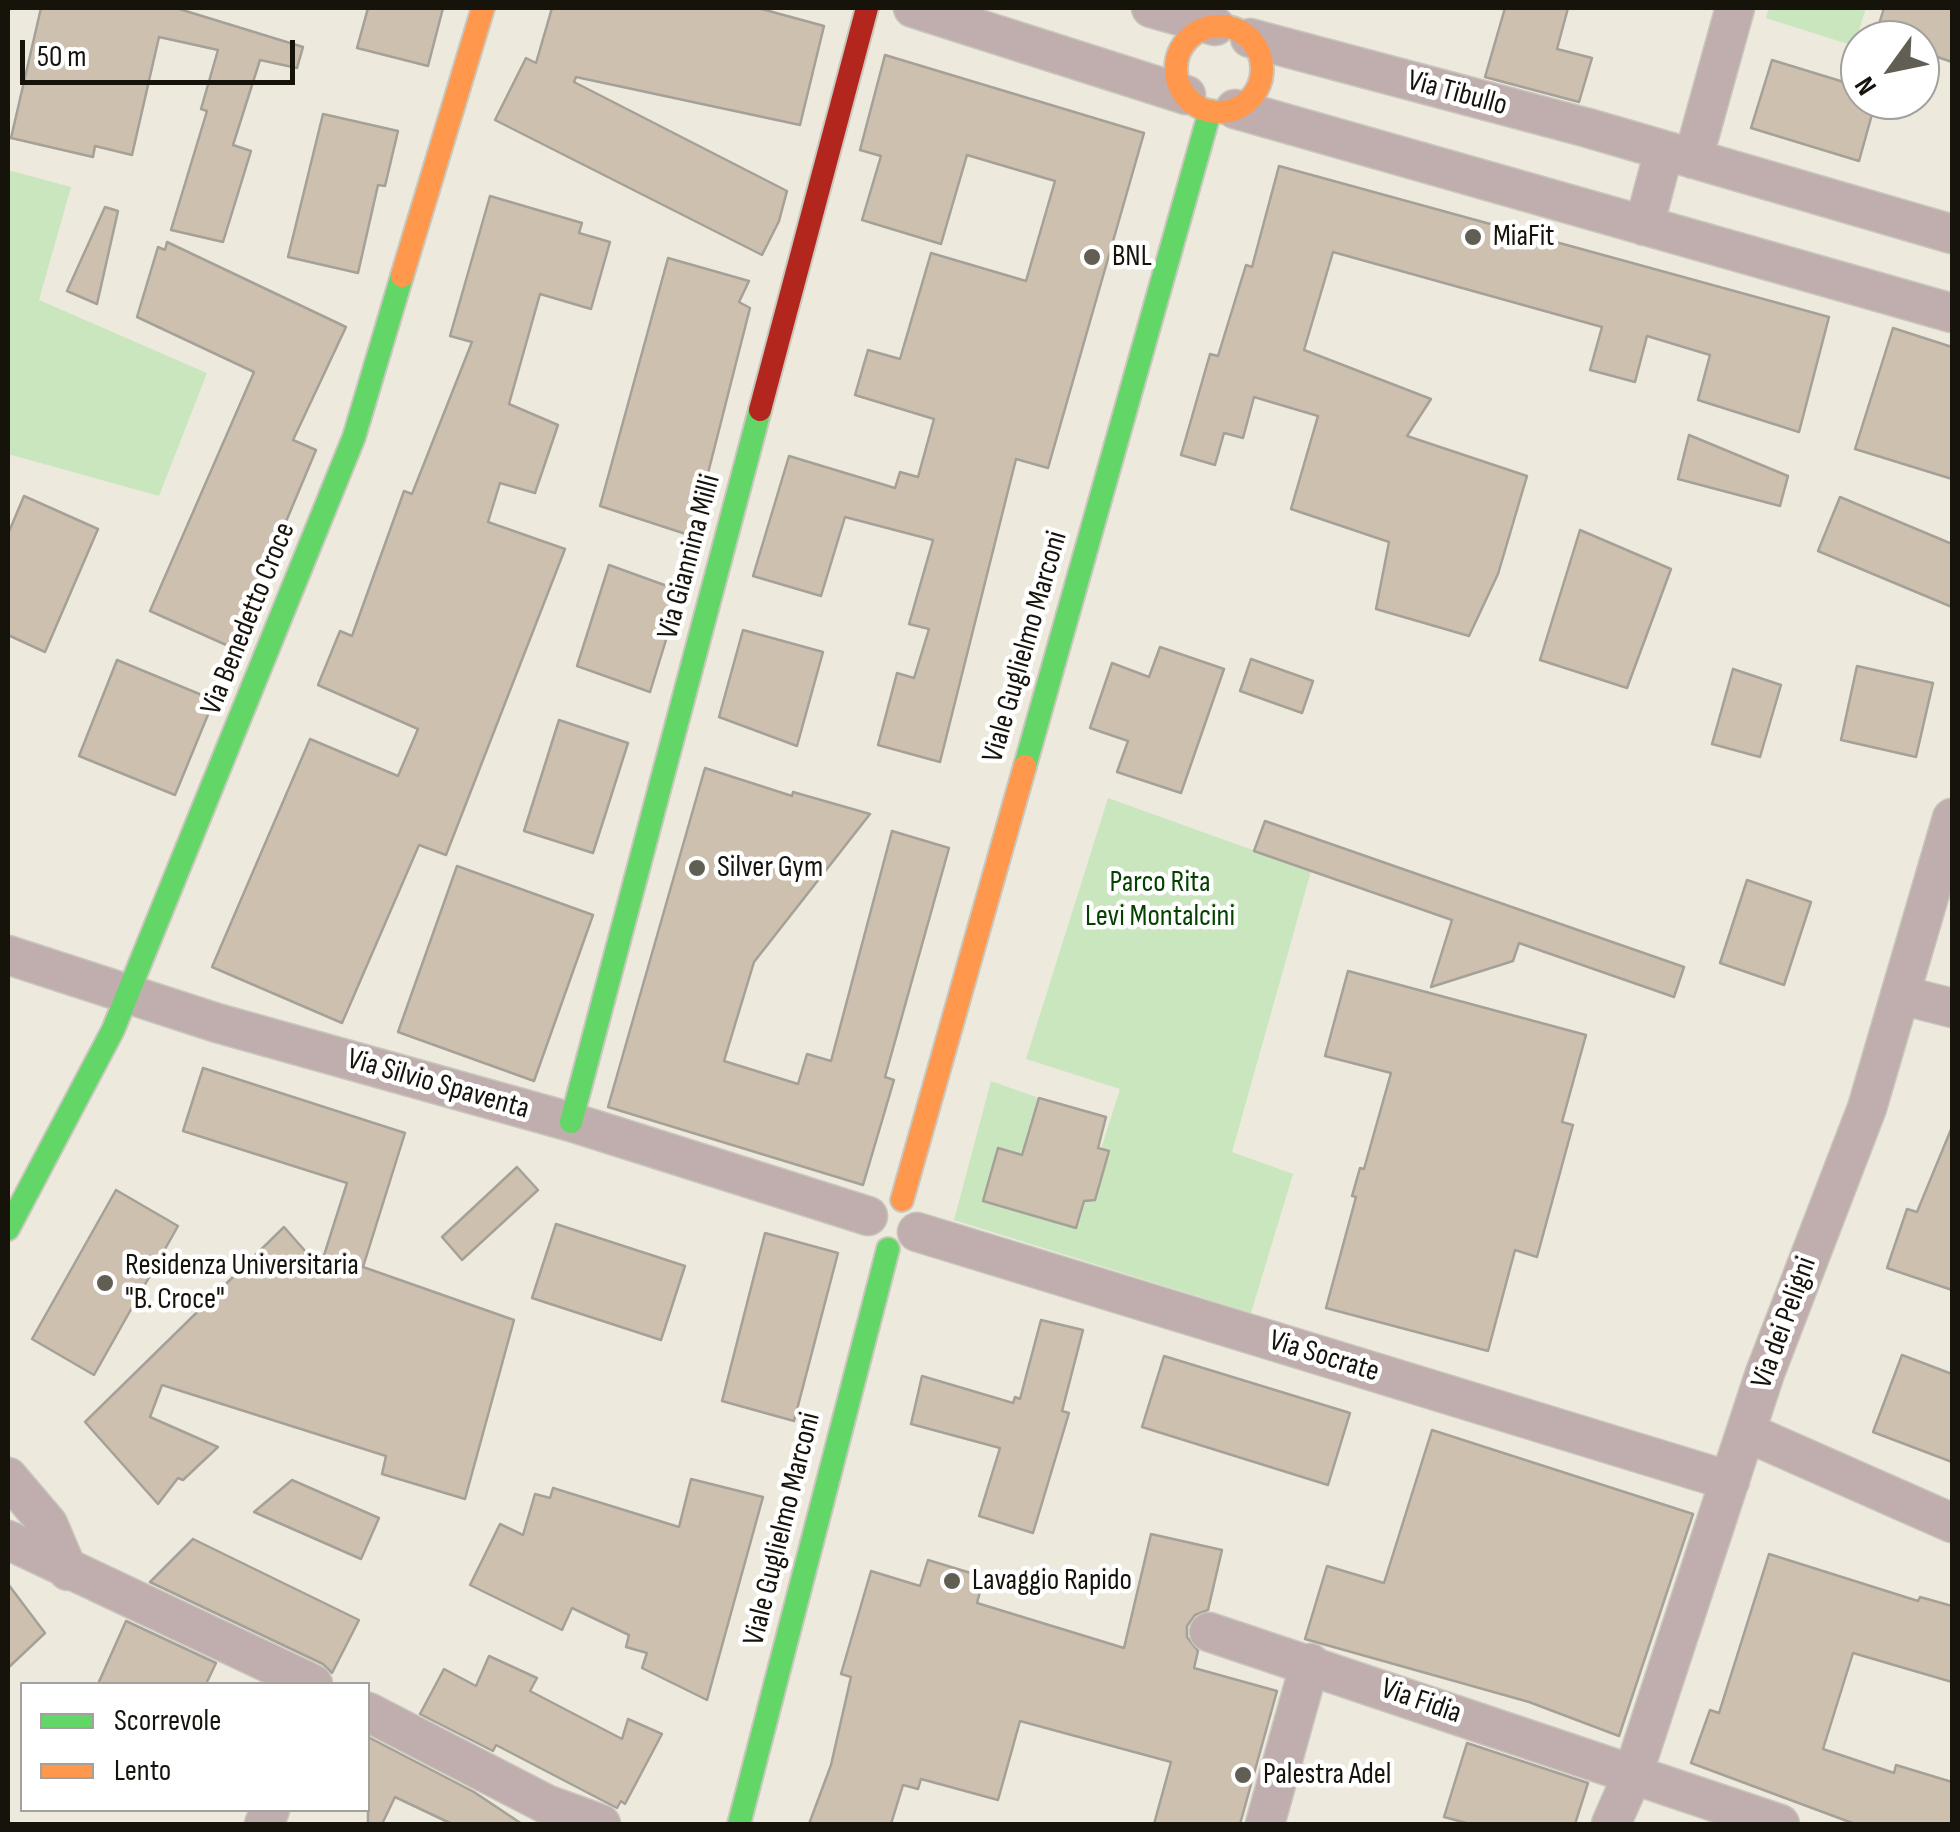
<!DOCTYPE html>
<style>
body{margin:0}
#map{position:relative;width:1960px;height:1832px;overflow:hidden;background:#edeadd;font-family:"Sofia Sans Condensed",sans-serif}
canvas{display:block}
.frame{position:absolute;inset:0;border:10px solid #16130b;pointer-events:none}
.legend{position:absolute;left:20px;top:1682px;width:350px;height:130px;box-sizing:border-box;background:#fff;border:2px solid #a2a19d;margin:0;padding:12px 18px;list-style:none;font-size:30px;color:#16130b}
.legend li{display:flex;align-items:center;gap:20px;height:50px}
.legend b{width:50px;border:2px solid #a2a19d}
.north{position:absolute;left:1840px;top:20px;width:100px;height:100px;box-sizing:border-box;background:#fff;border:2px solid #a2a19d;border-radius:50%;rotate:237deg;font-size:28px;font-weight:700;line-height:40px;text-align:center;color:#16130b}
.north::after{content:'';display:block;margin:auto;width:35px;height:45px;background:#615e54;clip-path:polygon(50% 0,100% 100%,50% 72%,0 100%)}
.scale{position:absolute;left:20px;top:40px;width:275px;height:45px;box-sizing:border-box;border:5px solid #16130b;border-top:0;padding-left:12px;font-size:30px;line-height:35px;white-space:nowrap;color:#16130b;-webkit-text-stroke:8px #fff;paint-order:stroke}
</style>
<div id="map">
<canvas width="1960" height="1832"></canvas>
<div class="frame"></div>
<ul class="legend">
<li><b style="height:12px;background:#63d668"></b>Scorrevole</li>
<li><b style="height:12px;background:#ff974d"></b>Lento</li>
</ul>
<div class="north">N</div>
<div class="scale">50 m</div>
</div>
<script>
const c = document.querySelector('canvas').getContext('2d');
c.lineJoin = 'round';
function fillPath(path, color) {
  c.fillStyle = color;
  c.fill(path, 'evenodd');
}
function shape(rows) {
  const path = new Path2D();
  for (const r of rows) {
    if (r.length === 3) {
      path.moveTo(r[0] + r[2], r[1]);
      path.arc(r[0], r[1], r[2], 0, 2 * Math.PI);
      continue;
    }
    path.moveTo(r[0], r[1]);
    for (let i = 2; i < r.length; i += 2) path.lineTo(r[i], r[i + 1]);
  }
  return path;
}
function stroke(path, color, width, dash) {
  c.strokeStyle = color;
  c.lineWidth = width;
  c.lineCap = dash ? 'butt' : 'round';
  c.setLineDash(dash || []);
  c.stroke(path);
}
function drawText(font, color, halo, rows, align = 'center') {
  c.font = font + ' "Sofia Sans Condensed",sans-serif';
  c.lineWidth = 9;
  c.setLineDash([]);
  c.textBaseline = 'middle';
  c.strokeStyle = halo;
  c.fillStyle = color;
  for (const [text, x, y, turn = 0] of rows) {
    c.save();
    c.translate(x, y);
    c.rotate((+turn || 0) * Math.PI / 180);
    c.textAlign = isNaN(turn) ? turn : align;
    if (halo) c.strokeText(text, 0, 0);
    c.fillText(text, 0, 0);
    c.restore();
  }
}
const green = shape([
 [1769,8,1866,8,1854,46,1766,18],
 [8,170,71,187,39,300,207,373,159,496,8,454],
 [1108,798,1311,871,1232,1152,1293,1174,1251,1313,954,1220,991,1081,1039,1098,1022,1155,998,1149,983,1201,1076,1228,1120,1089,1026,1059]
]);
const building = shape([
 [41,8,176,8,303,47,297,68,260,60,233,145,251,151,223,242,171,230,207,111,201,109,218,50,159,37,132,155,95,146,93,157,11,138,41,8],
 [368,8,443,8,428,66,357,48,368,8],
 [552,8,758,8,824,26,800,125,576,77,574,82,787,191,779,221,762,255,495,120,526,58,536,63,552,8],
 [1505,8,1568,8,1557,49,1592,58,1579,102,1485,77,1505,8],
 [1884,8,1952,8,1952,62,1920,51,1920,40,1874,40,1884,8],
 [885,55,1144,133,1048,468,1016,459,940,762,878,745,897,673,914,678,929,629,909,624,933,540,845,517,821,596,753,576,789,456,895,488,900,472,918,477,934,419,855,395,868,350,900,359,931,253,1026,281,1055,181,967,155,941,244,862,220,881,156,860,150,885,55],
 [1772,60,1860,87,1860,100,1876,100,1859,161,1751,128,1772,60],
 [323,114,398,131,385,186,378,185,358,273,288,257,323,114],
 [1279,166,1829,317,1799,432,1698,400,1710,355,1647,336,1635,382,1590,370,1602,327,1333,252,1304,350,1431,399,1407,436,1527,476,1498,574,1469,636,1376,609,1389,542,1291,509,1318,416,1254,397,1243,438,1224,433,1215,465,1181,455,1210,354,1218,356,1246,265,1252,267,1279,166],
 [490,196,582,223,579,233,610,242,591,309,540,294,509,404,558,425,535,493,500,483,488,522,565,549,446,855,419,845,342,1023,212,967,310,739,398,776,418,729,318,685,340,631,352,636,404,491,412,494,472,342,450,336,490,196],
 [105,207,118,211,97,304,67,291,105,207],
 [167,242,346,327,293,440,316,450,233,648,150,611,254,372,137,317,158,247,165,250,167,242],
 [668,258,749,281,739,302,750,308,692,536,600,506,668,258],
 [1893,328,1952,347,1952,479,1855,449,1893,328],
 [1689,435,1788,476,1780,506,1678,479,1689,435],
 [24,496,98,529,45,652,8,635,8,534,24,496],
 [1840,497,1952,544,1952,607,1818,551,1840,497],
 [1580,530,1671,569,1627,688,1540,660,1580,530],
 [609,565,681,591,650,692,577,666,609,565],
 [743,630,823,652,797,746,719,717,743,630],
 [1160,647,1224,669,1181,793,1117,772,1128,741,1090,728,1112,663,1149,677,1160,647],
 [1251,659,1313,681,1302,713,1240,691,1251,659],
 [117,660,214,700,175,795,79,756,117,660],
 [1857,666,1933,683,1916,757,1841,740,1857,666],
 [1733,669,1781,685,1760,757,1712,744,1733,669],
 [559,720,628,743,593,853,524,831,559,720],
 [705,768,792,796,793,792,870,814,754,962,724,1061,798,1084,807,1054,831,1061,892,831,949,848,885,1077,894,1080,863,1185,608,1107,705,768],
 [1265,821,1684,967,1674,997,1519,943,1513,961,1431,987,1452,920,1254,851,1265,821],
 [457,866,593,915,534,1081,398,1032,457,866],
 [1747,880,1811,902,1784,985,1720,963,1747,880],
 [1348,971,1586,1035,1562,1122,1573,1125,1537,1257,1515,1250,1488,1351,1326,1308,1356,1197,1352,1196,1360,1168,1364,1169,1391,1073,1325,1056,1348,971],
 [203,1068,405,1133,363,1267,514,1320,465,1499,382,1474,386,1456,162,1385,150,1417,218,1447,183,1480,178,1478,158,1504,85,1422,284,1227,320,1268,347,1183,183,1131,203,1068],
 [1039,1098,1106,1117,1098,1148,1109,1151,1095,1200,1084,1201,1076,1228,983,1201,998,1148,1022,1155,1039,1098],
 [1952,1127,1952,1290,1887,1268,1907,1209,1917,1212,1952,1127],
 [517,1167,538,1190,462,1260,442,1237,517,1167],
 [116,1190,178,1226,94,1375,32,1339,116,1190],
 [556,1224,685,1266,661,1340,532,1298,556,1224],
 [765,1233,838,1253,794,1421,722,1401,765,1233],
 [1041,1320,1083,1330,1062,1411,1069,1413,1033,1533,979,1516,1000,1448,911,1424,922,1376,1013,1403,1015,1397,1020,1399,1041,1320],
 [1902,1355,1952,1374,1952,1462,1873,1432,1902,1355],
 [1164,1356,1350,1413,1328,1485,1142,1427,1164,1356],
 [1432,1430,1693,1514,1619,1736,1529,1702,1305,1639,1327,1566,1384,1583,1432,1430],
 [691,1479,763,1497,707,1700,642,1668,647,1653,626,1647,629,1635,572,1608,562,1630,470,1585,500,1524,523,1535,535,1494,550,1498,553,1488,679,1527,691,1479],
 [292,1480,379,1518,361,1559,254,1512,292,1480],
 [1151,1534,1222,1550,1208,1610,1195,1615,1187,1626,1187,1637,1198,1651,1194,1668,1277,1691,1240,1824,1154,1824,1171,1762,1020,1721,998,1800,921,1779,918,1789,903,1785,891,1824,809,1824,831,1765,851,1677,841,1674,871,1571,920,1586,928,1560,984,1577,977,1603,1124,1648,1151,1534],
 [193,1539,359,1620,332,1673,323,1664,150,1582,193,1539],
 [1769,1554,1918,1601,1920,1597,1952,1606,1952,1682,1853,1653,1823,1749,1894,1773,1896,1765,1952,1782,1952,1824,1855,1824,1691,1763,1710,1710,1719,1713,1769,1554],
 [8,1584,45,1633,8,1668,8,1584],
 [126,1621,216,1663,206,1684,98,1684,126,1621],
 [489,1656,537,1678,530,1691,622,1739,628,1719,662,1734,625,1804,621,1801,617,1808,496,1745,493,1751,420,1714,444,1669,476,1686,489,1656],
 [368,1737,474,1792,522,1824,452,1824,395,1797,382,1824,368,1824,368,1737],
 [1467,1743,1588,1783,1575,1824,1470,1824,1444,1817,1467,1743]
]);
const street = shape([
 [913,8,1186,95],
 [1151,8,1215,26],
 [1250,38,1588,128,1952,234],
 [1235,109,1952,313],
 [1693,159,1735,8],
 [1644,226,1664,151],
 [8,955,217,1023,571,1122,868,1216],
 [1901,995,1952,1008],
 [917,1232,1730,1481],
 [1746,1432,1952,1523],
 [8,1477,48,1524,68,1571],
 [8,1540,313,1684],
 [1209,1632,1780,1824],
 [368,1712,546,1804,601,1824],
 [264,1824,270,1810],
 [1265,1824,1310,1663],
 [1611,1824,1633,1774,1765,1373,1867,1108,1952,818]
]);
const fast = shape([
 [1025,766,1210,111],
 [571,1122,760,410],
 [8,1229,113,1030,354,437,402,276],
 [739,1824,888,1249]
]);
const slow = shape([
 [1219,69,43],
 [402,276,483,8],
 [902,1200,1025,766]
]);
const jam = shape([
 [760,410,867,8]
]);
const markers = [
 [1473,237,10,"#615e54"],
 [1092,257,10,"#615e54"],
 [697,868,10,"#615e54"],
 [105,1283,10,"#615e54"],
 [952,1581,10,"#615e54"],
 [1243,1775,10,"#615e54"]
];
const streetNames = [
 ["Via Tibullo",1457,94,15],
 ["Via Giannina Milli",690,557,-75],
 ["Via Benedetto Croce",249,619,-68],
 ["Viale Guglielmo Marconi",1026,647,-74],
 ["Via Silvio Spaventa",438,1085,16],
 ["Via dei Peligni",1785,1323,-70],
 ["Via Socrate",1324,1357,17],
 ["Viale Guglielmo Marconi",783,1529,-76],
 ["Via Fidia",1421,1702,19]
];
const poiNames = [
 ["MiaFit",1493,237],
 ["BNL",1112,257],
 ["Silver Gym",717,868],
 ["Residenza Universitaria",125,1266],
 ["\"B. Croce\"",125,1300],
 ["Lavaggio Rapido",972,1581],
 ["Palestra Adel",1263,1775]
];
const parkNames = [
 ["Parco Rita",1160,883],
 ["Levi Montalcini",1160,917]
];
fillPath(green, '#c9e6be');
fillPath(building, '#cdc0ae');
stroke(building, '#a5a098', 2.5);
stroke(street, '#c9c7bd', 41);
stroke(fast, '#c9c7bd', 26);
stroke(slow, '#c9c7bd', 26);
stroke(jam, '#c9c7bd', 26);
stroke(street, '#c0adad', 38);
stroke(fast, '#63d668', 22);
stroke(slow, '#ff974d', 22);
stroke(jam, '#b3261e', 22);
for (const [x, y, r, color] of markers) {
  const dot = new Path2D();
  dot.arc(x, y, r, 0, 2 * Math.PI);
  c.fillStyle = color;
  c.fill(dot);
  stroke(dot, '#fff', 4);
}
drawText('30px', '#16130b', '#fff', streetNames);
drawText('30px', '#16130b', '#fff', poiNames, 'left');
drawText('30px', '#054200', '#fff', parkNames);
</script>
